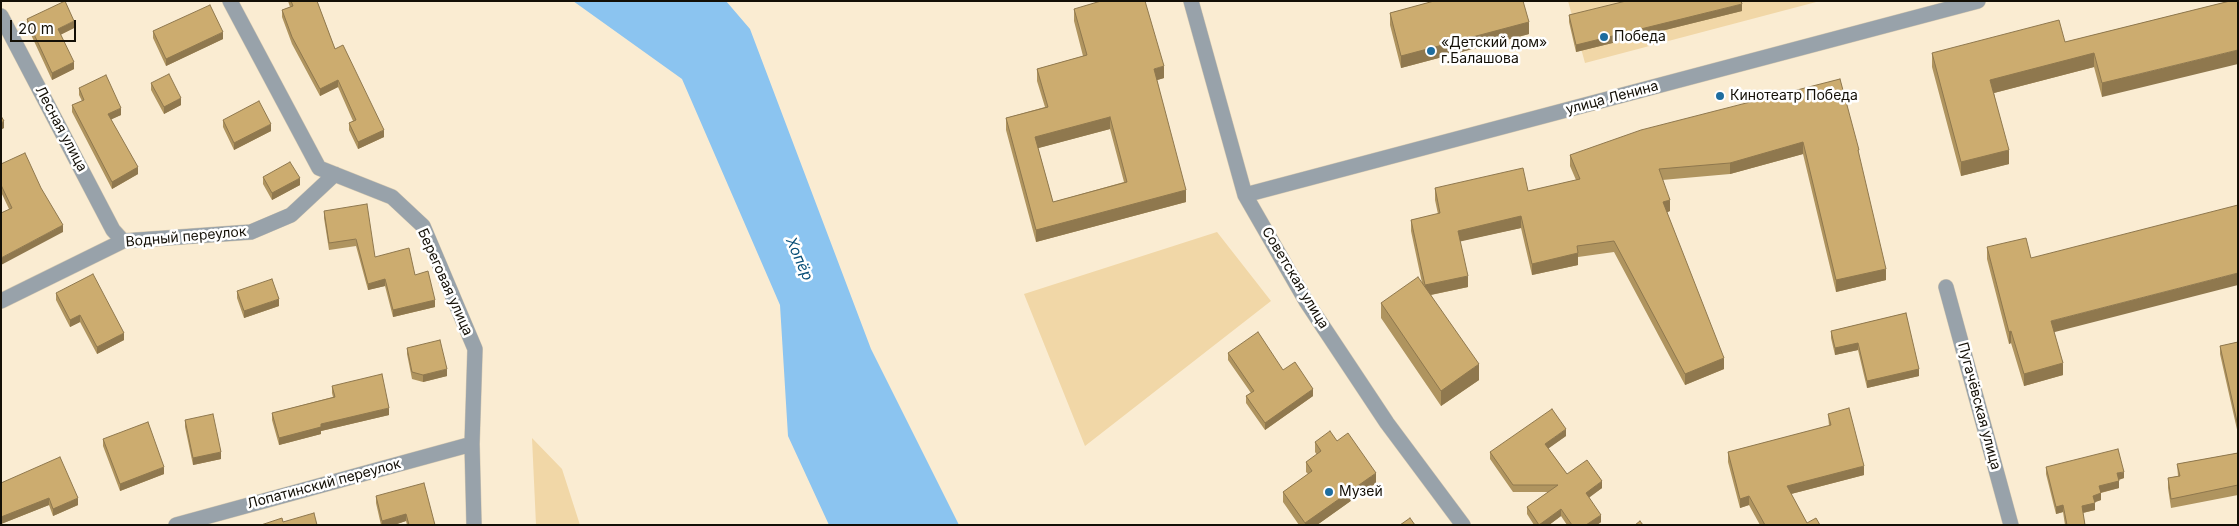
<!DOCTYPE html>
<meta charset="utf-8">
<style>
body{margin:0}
#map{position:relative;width:2239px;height:526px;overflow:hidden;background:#faecd2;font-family:Inter,sans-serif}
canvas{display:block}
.frame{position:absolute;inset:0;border:2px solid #130f06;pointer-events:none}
.scale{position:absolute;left:10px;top:20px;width:66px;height:22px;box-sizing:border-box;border:2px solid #130f06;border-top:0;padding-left:6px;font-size:15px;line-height:18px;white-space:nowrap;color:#130f06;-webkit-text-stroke:4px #fff;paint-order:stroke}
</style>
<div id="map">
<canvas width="2239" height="526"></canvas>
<div class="frame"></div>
<div class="scale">20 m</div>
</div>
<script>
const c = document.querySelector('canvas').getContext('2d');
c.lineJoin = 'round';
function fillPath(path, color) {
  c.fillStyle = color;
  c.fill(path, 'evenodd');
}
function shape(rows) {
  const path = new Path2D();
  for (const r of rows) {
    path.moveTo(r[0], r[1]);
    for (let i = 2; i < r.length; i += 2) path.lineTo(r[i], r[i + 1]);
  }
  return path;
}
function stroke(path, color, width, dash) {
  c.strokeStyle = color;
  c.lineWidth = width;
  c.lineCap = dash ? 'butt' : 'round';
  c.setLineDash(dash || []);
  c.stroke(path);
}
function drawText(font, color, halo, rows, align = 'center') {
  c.font = font + ' Inter,sans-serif';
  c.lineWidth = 5;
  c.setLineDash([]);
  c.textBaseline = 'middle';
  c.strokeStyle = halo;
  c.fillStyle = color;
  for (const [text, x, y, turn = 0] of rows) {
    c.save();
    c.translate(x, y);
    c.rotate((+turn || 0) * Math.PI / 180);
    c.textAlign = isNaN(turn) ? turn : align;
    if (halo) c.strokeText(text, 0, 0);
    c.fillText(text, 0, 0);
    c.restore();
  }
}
const green = shape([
 [1568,1,1820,1,1585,63],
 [1217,232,1271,301,1085,446,1024,294],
 [532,438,562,469,580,525,536,525]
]);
const water = shape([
 [573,1,726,1,750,29,871,349,959,525,829,525,788,436,780,305,682,79]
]);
const minor = shape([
 [230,1,319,168,392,197,423,226,475,349,472,444,474,525],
 [1191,1,1245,195,1306,301,1387,423,1463,525],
 [1,16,113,230,123,241],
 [1245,195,1978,1],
 [1946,287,2011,525],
 [1,301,123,241,251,232,291,215,335,174],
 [176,525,472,444]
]);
const wall = shape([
 [288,1,317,1,335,49,384,137,358,149,349,130,349,123,353,121,338,87,320,96,292,44,282,17,282,10,290,7],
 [1431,1,1523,1,1529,34,1401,68,1390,25,1390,13,1431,2],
 [2230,1,2102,97,2094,67,1994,93,2009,164,1961,176,1932,67,1932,53,2065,42],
 [1074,9,1164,78,1157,80,1186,202,1036,242,1006,130,1006,118,1045,107,1037,81,1037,69,1083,56,1074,21],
 [1110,129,1124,182,1053,202,1038,148],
 [1742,11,1576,52,1569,22,1569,15],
 [27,19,74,28,60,35,74,69,52,80,27,26],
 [153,31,223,39,166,66,153,38],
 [1840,79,1859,157,1886,280,1836,292,1803,154,1730,174,1662,180,1670,211,1667,212,1724,369,1685,385,1614,252,1578,257,1578,265,1532,275,1521,228,1460,241,1468,287,1431,295,1479,380,1441,406,1381,318,1381,303,1422,283,1411,231,1411,220,1438,214,1435,200,1435,188,1528,191,1576,180,1570,166,1570,155],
 [151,83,181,105,164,114,151,90],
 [79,88,121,115,111,119,138,174,112,189,72,112,72,105,82,101,79,95],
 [223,120,271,131,234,150,223,127],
 [1,164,63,232,9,209,1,192],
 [263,177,300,185,272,200,263,184],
 [324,211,375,257,415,275,435,307,393,317,385,286,368,290,356,246,329,250,324,218],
 [1987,247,2031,258,2054,332,2063,375,2024,386,2011,343,2009,344,1987,259],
 [237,291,279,306,244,318,237,298],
 [56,293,124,340,97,354,80,322,70,327,56,300],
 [1906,313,1919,376,1867,388,1858,350,1835,355,1831,338,1831,331],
 [2238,342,2238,434,2220,354,2220,346],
 [407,348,447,376,423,382,412,379,407,354],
 [1228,353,1283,370,1313,396,1265,430,1246,403,1246,396,1251,393,1228,360],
 [332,386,389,415,321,431,321,434,279,445,272,420,272,413,333,397,332,393],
 [1828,414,1864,475,1791,494,1807,523,1820,525,1760,525,1749,505,1740,508,1728,462,1728,452,1829,426],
 [185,420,221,459,193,465,185,427],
 [1566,436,1548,448,1567,474,1602,488,1589,497,1601,522,1597,525,1567,525,1561,516,1549,525,1534,525,1527,514,1527,507,1548,492,1513,492,1490,459,1490,452],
 [103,439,164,474,120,491,103,446],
 [1337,441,1376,483,1317,525,1299,525,1283,502,1283,492,1308,474,1306,472,1306,462,1317,455,1315,452,1315,442],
 [2238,453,2238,495,2171,508,2168,488,2168,478,2178,476,2177,464],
 [2046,467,2124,478,2119,480,2119,488,2101,493,2101,500,2094,502,2095,510,2083,513,2085,525,2065,525,2063,512,2056,514,2046,474],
 [1,483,78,505,53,516,49,505,1,524],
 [376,496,435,525,407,525,406,521,394,525,381,525,376,503]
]);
const shadedWall = shape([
 [1742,4,1742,11,1576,52,1576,45],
 [74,21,74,28,58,36,58,29],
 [1529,22,1529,34,1401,68,1401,56],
 [223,32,223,39,166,66,166,59],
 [2238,50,2238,64,2102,97,2102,83],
 [2094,53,2094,67,1990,94,1990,80],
 [74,62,74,69,52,80,52,73],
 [1164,66,1164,78,1154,81,1154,69],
 [338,80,338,87,320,96,320,89],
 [181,98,181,105,164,114,164,107],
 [121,108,121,115,108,121,108,114],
 [1110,117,1110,129,1035,149,1035,137],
 [4,121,4,128,1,130,1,123],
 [271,124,271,131,234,150,234,143],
 [384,130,384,137,358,149,358,142],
 [1803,142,1803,154,1730,174,1730,163],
 [2009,150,2009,164,1961,176,1961,162],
 [138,167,138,174,112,189,112,182],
 [300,178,300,185,272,200,272,193],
 [1186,190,1186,202,1036,242,1036,230],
 [1670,200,1670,211,1663,214,1663,202],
 [1521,216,1521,228,1458,242,1458,231],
 [63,225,63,232,1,265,1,258],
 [1578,253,1578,265,1532,275,1532,264],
 [1886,269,1886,280,1836,292,1836,280],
 [2238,273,2238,285,2051,333,2051,321],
 [1468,276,1468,287,1425,296,1425,285],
 [385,279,385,286,368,290,368,284],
 [279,299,279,306,244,318,244,311],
 [435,300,435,307,393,317,393,310],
 [80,315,80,322,70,327,70,320],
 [2011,331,2011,343,2009,344,2009,332],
 [124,333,124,340,97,354,97,347],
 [1858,343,1858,350,1835,355,1835,348],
 [1724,358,1724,369,1685,385,1685,374],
 [2063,363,2063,375,2024,386,2024,374],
 [1479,364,1479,380,1441,406,1441,391],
 [447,369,447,376,423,382,423,375],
 [1919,369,1919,376,1867,388,1867,381],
 [1313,389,1313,396,1265,430,1265,423],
 [389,408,389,415,321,431,321,434,279,445,279,438,321,424],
 [1566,429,1566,436,1545,451,1545,444],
 [221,452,221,459,193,465,193,458],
 [1864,466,1864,475,1787,495,1787,486],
 [164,467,164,474,120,491,120,484],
 [2124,472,2124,478,2117,480,2117,473],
 [1376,473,1376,483,1317,525,1305,525,1305,523],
 [1602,481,1602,488,1586,500,1586,493],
 [2119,481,2119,488,2099,493,2099,486],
 [2101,493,2101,500,2093,503,2093,496],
 [1749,496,1749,505,1740,508,1740,499],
 [49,498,49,505,1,524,1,517],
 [78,498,78,505,53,516,53,509],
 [2095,503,2095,510,2082,513,2082,506],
 [2063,505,2063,512,2056,514,2056,507],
 [1561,509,1561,516,1549,525,1539,525],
 [406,514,406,521,394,525,382,525,382,521],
 [1601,515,1601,522,1597,525,1586,525]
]);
const building = shape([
 [65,1,74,21,58,29,74,62,52,73,27,19,65,1],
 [291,1,317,1,335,49,343,45,384,130,358,142,349,123,356,120,338,80,320,89,292,37,282,10,293,6,291,1],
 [1101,1,1145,1,1164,66,1154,69,1186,190,1036,230,1006,118,1048,107,1037,69,1087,55,1074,9,1101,1],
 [1110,117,1127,182,1053,202,1035,137,1110,117],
 [1434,1,1523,1,1529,22,1401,56,1390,13,1434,1],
 [1626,1,1741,1,1742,4,1576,45,1569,15,1626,1],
 [2230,1,2238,1,2238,50,2102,83,2094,53,1990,80,2009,150,1961,162,1932,53,2059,20,2065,42,2230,1],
 [210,5,223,32,166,59,153,31,210,5],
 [169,74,181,98,164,107,151,83,169,74],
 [106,75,121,108,108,114,138,167,112,182,72,105,84,100,79,88,106,75],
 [1840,79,1859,150,1858,150,1886,269,1836,280,1803,142,1730,163,1659,169,1670,200,1663,202,1724,358,1685,374,1614,241,1577,246,1578,253,1532,264,1521,216,1458,231,1468,276,1425,285,1411,220,1440,213,1435,188,1523,168,1528,191,1580,179,1570,155,1641,130,1840,79],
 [259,101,271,124,234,143,223,120,259,101],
 [1,116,4,121,1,123,1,116],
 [25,153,41,188,63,225,1,258,1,213,12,208,1,185,1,164,25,153],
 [290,162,300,178,272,193,263,177,290,162],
 [367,204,375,257,409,248,415,275,428,271,435,300,393,310,385,279,368,284,356,239,329,243,324,211,367,204],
 [2238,205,2238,273,2051,321,2063,363,2024,374,2011,331,2009,332,1987,247,2026,238,2031,258,2238,205],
 [93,274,124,333,97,347,80,315,70,320,56,293,93,274],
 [1418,277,1479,364,1441,391,1381,303,1418,277],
 [272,279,279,299,244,311,237,291,272,279],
 [1906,313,1919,369,1867,381,1858,343,1835,348,1831,331,1906,313],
 [1258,332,1283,370,1295,362,1313,389,1265,423,1246,396,1254,391,1228,353,1258,332],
 [440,340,447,369,423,375,412,372,407,348,440,340],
 [2238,342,2238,426,2220,346,2238,342],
 [382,374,389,408,321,424,321,427,279,438,272,413,335,397,332,386,382,374],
 [1849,408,1864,466,1787,486,1807,523,1816,518,1820,525,1765,525,1749,496,1740,499,1728,452,1831,425,1828,414,1849,408],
 [1552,409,1566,429,1545,444,1567,474,1587,460,1602,481,1586,493,1601,515,1586,525,1572,525,1561,509,1539,525,1527,507,1558,485,1513,485,1490,452,1552,409],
 [213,414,221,452,193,458,185,420,213,414],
 [148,422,164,467,120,484,103,439,148,422],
 [1330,431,1337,441,1348,433,1376,473,1305,523,1283,492,1312,471,1306,462,1321,451,1315,442,1330,431],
 [2118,449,2124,472,2117,473,2119,481,2099,486,2101,493,2093,496,2095,503,2082,506,2085,525,2067,525,2063,505,2056,507,2046,467,2118,449],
 [2238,453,2238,485,2171,499,2168,478,2180,476,2177,464,2238,453],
 [60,457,78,498,53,509,49,498,1,517,1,483,60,457],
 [424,483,435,525,409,525,406,514,382,521,376,496,424,483],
 [314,513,317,525,261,525,282,518,283,522,314,513],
 [1410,518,1415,525,1400,525,1410,518],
 [1640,521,1643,525,1635,525,1640,521]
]);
const markers = [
 [1604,37,5,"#1e6d9f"],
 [1431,51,5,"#1e6d9f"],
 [1720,96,5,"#1e6d9f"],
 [1329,492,5,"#1e6d9f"]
];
const poiNames = [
 ["Победа",1614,37],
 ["«Детский дом»",1441,43],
 ["г.Балашова",1441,59],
 ["Кинотеатр Победа",1730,96],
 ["Музей",1339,492]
];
const streetNames = [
 ["улица Ленина",1612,98,-15],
 ["Лесная улица",61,129,62],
 ["Водный переулок",186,237,-5],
 ["Советская улица",1295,278,59],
 ["Береговая улица",445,282,66],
 ["Пугачёвская улица",1979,406,75],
 ["Лопатинский переулок",324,484,-15]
];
const waterNames = [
 ["Хопёр",799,259,66]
];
fillPath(green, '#f1d7a7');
fillPath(water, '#8bc4f0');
stroke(minor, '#d5c9b1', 16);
stroke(minor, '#98a2aa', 15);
fillPath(wall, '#af945f');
fillPath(shadedWall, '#8f784e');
fillPath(building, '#ccac6f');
stroke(building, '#8f784e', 1);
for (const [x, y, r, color] of markers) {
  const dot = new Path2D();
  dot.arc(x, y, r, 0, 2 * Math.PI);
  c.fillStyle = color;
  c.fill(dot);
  stroke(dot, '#fff', 2);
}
drawText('14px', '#130f06', '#fff', poiNames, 'left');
drawText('14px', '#130f06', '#fff', streetNames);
drawText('italic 15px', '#084f78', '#fff', waterNames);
</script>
